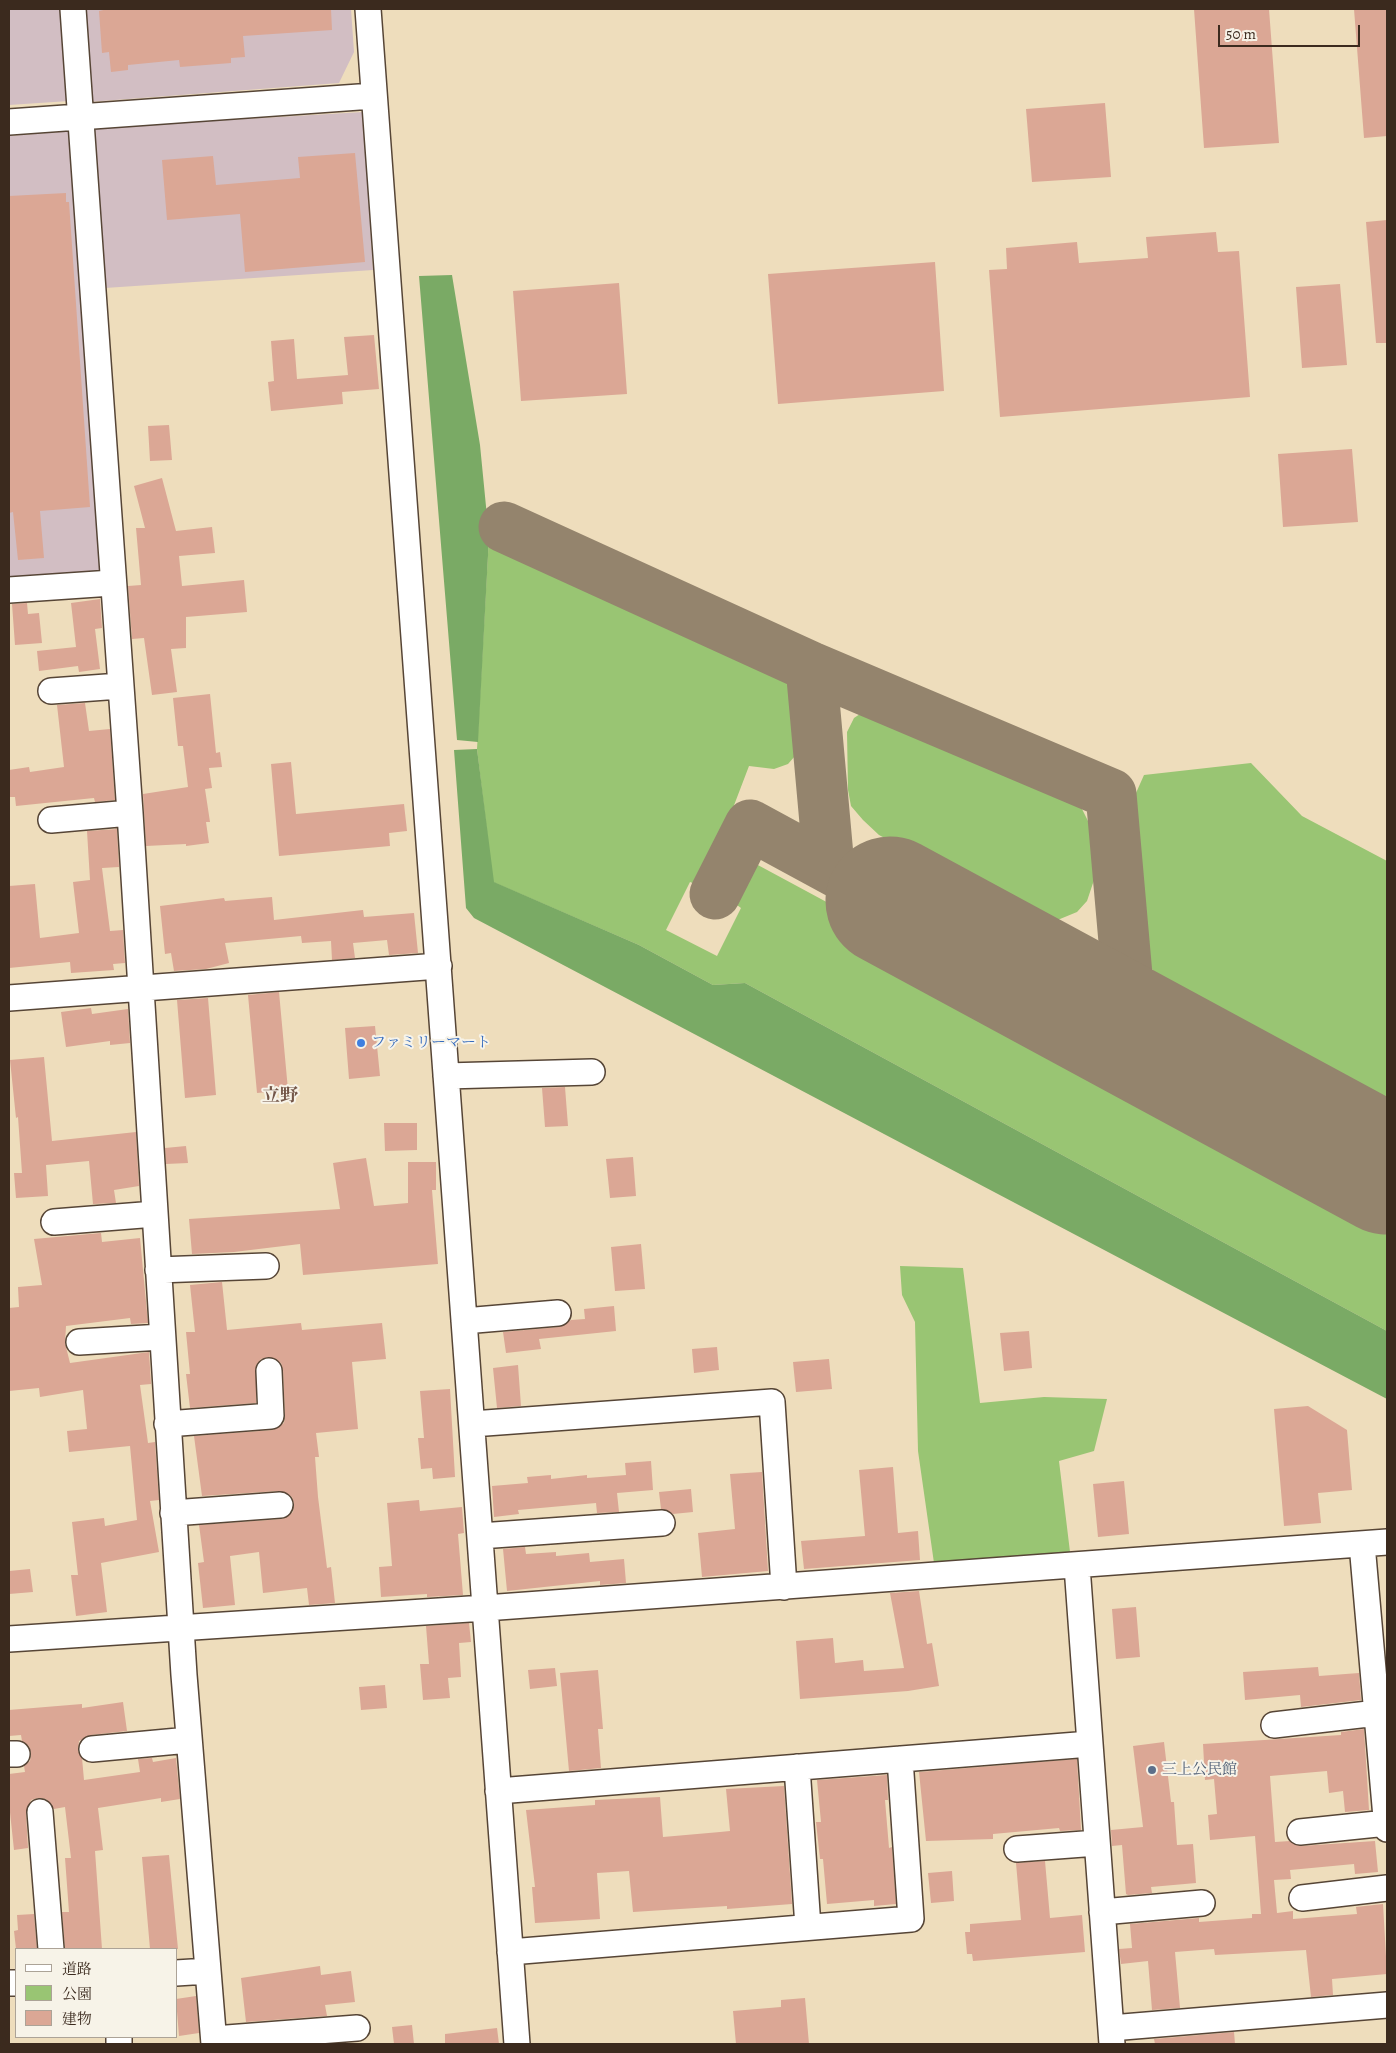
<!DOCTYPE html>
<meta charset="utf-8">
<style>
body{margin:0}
#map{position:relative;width:1396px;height:2053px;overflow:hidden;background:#eeddbc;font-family:Alegreya,"Noto Serif JP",serif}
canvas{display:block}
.frame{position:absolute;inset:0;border:10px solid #3b2a1e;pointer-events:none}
.legend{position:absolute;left:15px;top:1948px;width:162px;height:90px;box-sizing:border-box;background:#f7f3e8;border:1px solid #aca397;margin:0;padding:6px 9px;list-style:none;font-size:15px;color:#3b2a1e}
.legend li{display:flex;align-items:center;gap:10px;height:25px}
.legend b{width:25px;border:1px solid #aca397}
.scale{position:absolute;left:1218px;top:25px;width:142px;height:22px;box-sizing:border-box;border:2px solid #3b2a1e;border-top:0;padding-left:6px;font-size:15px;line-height:18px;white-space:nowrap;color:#3b2a1e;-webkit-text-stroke:4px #f7f3e8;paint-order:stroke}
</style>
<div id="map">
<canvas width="1396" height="2053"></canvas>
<div class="frame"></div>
<ul class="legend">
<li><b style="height:6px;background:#fff"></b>道路</li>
<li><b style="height:14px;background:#99c573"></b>公園</li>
<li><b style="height:14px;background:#dba795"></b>建物</li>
</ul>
<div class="scale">50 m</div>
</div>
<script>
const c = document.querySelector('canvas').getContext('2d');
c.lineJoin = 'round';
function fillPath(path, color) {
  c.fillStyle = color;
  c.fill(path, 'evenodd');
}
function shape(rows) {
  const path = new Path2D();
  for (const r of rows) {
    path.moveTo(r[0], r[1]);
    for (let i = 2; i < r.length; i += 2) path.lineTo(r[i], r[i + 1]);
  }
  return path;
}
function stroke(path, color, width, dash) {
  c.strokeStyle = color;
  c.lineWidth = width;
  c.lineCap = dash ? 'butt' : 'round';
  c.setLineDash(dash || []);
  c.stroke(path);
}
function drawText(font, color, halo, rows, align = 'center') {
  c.font = font + ' Alegreya,"Noto Serif JP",serif';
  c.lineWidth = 4;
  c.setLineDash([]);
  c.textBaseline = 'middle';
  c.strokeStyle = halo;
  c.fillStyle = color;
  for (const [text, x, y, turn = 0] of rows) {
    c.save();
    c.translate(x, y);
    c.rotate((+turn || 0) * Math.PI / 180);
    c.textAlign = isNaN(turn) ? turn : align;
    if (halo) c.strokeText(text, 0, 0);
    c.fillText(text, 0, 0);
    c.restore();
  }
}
const industrial = shape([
 [9,9,61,9,69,101,9,105],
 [81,9,351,9,354,52,339,83,89,102],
 [363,112,373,270,105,288,93,128],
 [72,131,105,573,9,580,9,136]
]);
const green = shape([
 [489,537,752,652,773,665,788,682,796,705,799,739,795,756,788,764,774,769,749,766,720,842,698,885,690,882,666,930,717,956,741,908,737,905,756,864,1387,1204,1387,1331,745,983,713,985,639,945,493,882,477,749],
 [866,710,885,710,1051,781,1066,790,1078,801,1089,823,1096,874,1087,901,1077,912,1060,919,1045,920,1030,915,879,835,863,820,851,806,848,790,847,732,854,718],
 [1251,763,1302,816,1387,861,1387,1108,1172,993,1151,968,1135,809,1136,793,1144,775],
 [900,1266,963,1268,980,1403,1044,1397,1107,1399,1094,1451,1059,1461,1070,1552,934,1563,918,1451,915,1322,902,1295]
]);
const forest = shape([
 [452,275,480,445,489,537,478,742,457,740,419,276],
 [477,749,494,882,639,945,713,985,745,983,1387,1331,1387,1399,474,918,466,908,454,750]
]);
const taxiway = shape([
 [504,527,811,667,1111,794,1132,1032],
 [811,667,829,867],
 [715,894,750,825,890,901]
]);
const runway = shape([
 [890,901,1387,1170]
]);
const building = shape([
 [108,9,331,9,332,30,243,36,245,57,231,58,231,63,180,67,179,60,128,65,128,70,111,72,109,52,102,53,99,11],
 [1194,9,1269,9,1279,143,1204,148],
 [1354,9,1387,9,1387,136,1364,138],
 [1105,103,1111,177,1032,182,1026,109],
 [355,153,365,262,245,272,240,214,167,220,162,160,213,156,216,185,300,178,298,157],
 [66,193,66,202,69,202,90,507,40,511,44,558,18,560,13,512,9,513,9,196],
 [1387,220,1387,343,1376,343,1366,222],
 [1216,232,1218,252,1239,251,1250,397,1000,417,989,270,1007,269,1006,248,1077,242,1079,263,1148,258,1146,237],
 [935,262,944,391,778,404,768,274],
 [619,283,627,394,521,401,513,291],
 [1340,284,1347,365,1302,368,1296,287],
 [374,335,379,389,342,392,343,404,271,411,268,382,274,381,271,341,294,339,297,379,348,375,344,337],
 [169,425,172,460,150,461,148,426],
 [1352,449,1358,522,1283,527,1278,454],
 [162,478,176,531,212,527,215,553,179,556,182,586,244,580,247,612,186,617,186,648,171,649,177,692,152,695,144,638,132,639,128,586,141,585,136,528,145,528,134,486],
 [100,599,102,628,95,629,100,669,79,672,78,666,39,671,37,651,76,647,71,603],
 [27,603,28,614,39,613,42,643,15,645,12,604],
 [210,694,216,753,220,752,222,767,209,768,212,788,205,789,210,822,206,822,209,843,186,846,186,844,146,846,143,794,188,787,183,746,178,746,173,698],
 [85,703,89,731,110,729,115,800,95,802,94,798,16,806,15,797,9,797,9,770,29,767,30,772,64,767,57,705],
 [291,762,296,814,404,804,407,831,389,833,390,846,279,856,271,764],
 [117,829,119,867,102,868,110,931,123,930,125,963,113,964,114,970,71,973,70,962,9,968,9,886,35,884,40,938,79,933,73,882,90,880,87,831],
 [272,897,274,920,363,910,364,917,414,913,418,953,389,955,387,940,353,943,355,958,332,960,331,941,302,943,301,936,225,943,229,963,206,969,174,971,171,953,165,954,160,906,224,898,225,901],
 [279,992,288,1090,257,1093,248,995],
 [208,998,216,1095,185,1098,177,1000],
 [91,1008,92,1014,128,1009,130,1043,110,1045,110,1041,66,1047,61,1012],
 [375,1026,380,1076,349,1079,345,1028],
 [44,1057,52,1141,136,1132,139,1186,114,1190,116,1203,93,1204,89,1161,46,1165,48,1196,16,1198,14,1173,22,1173,18,1117,16,1118,10,1060],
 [565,1087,568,1126,545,1127,542,1088],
 [384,1123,417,1123,417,1150,385,1151],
 [186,1146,188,1163,166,1164,165,1148],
 [633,1157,636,1196,610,1198,606,1159],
 [366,1158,374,1206,408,1203,408,1162,436,1162,436,1190,432,1190,438,1264,303,1275,300,1244,234,1252,192,1254,189,1219,340,1209,333,1163],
 [101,1233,102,1242,140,1238,148,1323,131,1324,130,1318,66,1326,65,1343,70,1363,149,1352,151,1384,140,1385,148,1443,155,1442,159,1500,150,1501,159,1552,101,1563,107,1612,76,1616,71,1575,78,1575,72,1522,104,1518,105,1526,137,1520,130,1446,69,1452,67,1431,87,1429,83,1390,40,1397,39,1388,9,1391,9,1308,19,1307,18,1287,42,1285,34,1239],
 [641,1244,645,1289,615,1291,611,1247],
 [222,1282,227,1330,301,1323,302,1330,382,1323,386,1359,352,1362,358,1429,316,1433,319,1457,315,1457,318,1497,327,1568,331,1567,335,1603,309,1605,307,1588,263,1593,259,1552,230,1556,235,1605,203,1608,198,1563,204,1562,199,1525,282,1519,293,1512,294,1504,292,1497,279,1491,202,1496,194,1436,273,1430,284,1423,285,1416,283,1370,281,1363,269,1357,261,1359,256,1365,256,1403,190,1408,186,1374,190,1374,186,1332,195,1332,190,1285],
 [614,1306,616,1331,539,1339,541,1349,506,1353,503,1332,559,1327,571,1320,585,1319,584,1309],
 [1029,1331,1032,1368,1004,1371,1000,1333],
 [717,1347,719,1370,694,1373,692,1349],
 [829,1359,832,1389,796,1392,793,1362],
 [518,1365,521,1406,497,1408,493,1368],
 [450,1389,455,1477,433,1479,432,1468,421,1469,418,1438,424,1438,420,1391],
 [1308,1406,1347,1430,1352,1490,1318,1493,1321,1523,1284,1526,1274,1409],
 [651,1461,653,1490,617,1493,619,1512,597,1513,596,1503,518,1510,519,1514,494,1517,492,1486,528,1483,527,1477,551,1475,551,1479,587,1475,587,1478,626,1475,625,1463],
 [893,1467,898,1533,918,1531,920,1560,804,1569,801,1541,865,1536,859,1470],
 [762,1472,768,1571,702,1577,698,1533,735,1529,730,1474],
 [1124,1481,1129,1534,1098,1537,1093,1484],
 [691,1489,693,1512,673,1514,661,1509,659,1492],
 [419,1500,420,1511,462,1507,464,1533,458,1534,463,1595,427,1597,427,1594,381,1597,379,1567,392,1566,387,1503],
 [525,1547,526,1554,556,1552,556,1556,589,1553,590,1562,624,1559,626,1583,600,1585,600,1581,507,1591,503,1549],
 [30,1569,33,1592,9,1594,9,1571],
 [919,1591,927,1644,932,1643,939,1686,908,1691,800,1699,796,1641,833,1638,835,1663,863,1660,864,1671,904,1668,890,1593],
 [1136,1607,1140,1657,1116,1659,1112,1609],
 [469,1623,471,1642,459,1643,461,1677,448,1678,450,1698,423,1700,420,1664,429,1664,426,1626],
 [1318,1667,1319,1676,1359,1673,1361,1700,1301,1707,1300,1695,1245,1700,1243,1672],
 [555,1668,557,1686,530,1689,528,1670],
 [598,1670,603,1729,598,1729,601,1768,569,1771,560,1673],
 [385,1685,387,1708,361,1710,359,1687],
 [123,1702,127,1731,91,1735,79,1741,78,1751,82,1758,84,1780,140,1772,138,1759,152,1758,153,1762,176,1758,180,1799,161,1802,161,1798,98,1808,103,1850,95,1851,102,1949,65,1949,62,1912,69,1912,65,1858,71,1858,65,1807,54,1809,46,1799,38,1798,31,1800,26,1813,28,1848,14,1850,9,1803,9,1774,25,1772,24,1766,30,1761,31,1754,29,1746,22,1741,21,1735,9,1736,9,1710,82,1704,82,1708],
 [1364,1729,1369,1810,1345,1812,1343,1791,1329,1793,1327,1771,1270,1776,1275,1842,1290,1841,1301,1846,1375,1841,1378,1872,1355,1874,1354,1864,1290,1870,1291,1879,1274,1880,1277,1913,1293,1911,1293,1919,1357,1914,1356,1907,1383,1904,1387,1974,1332,1979,1333,1995,1311,1997,1306,1950,1215,1955,1214,1949,1175,1952,1180,2008,1152,2010,1148,1961,1121,1964,1119,1949,1132,1948,1130,1924,1199,1918,1199,1922,1252,1918,1252,1914,1261,1914,1255,1836,1210,1840,1208,1815,1217,1814,1214,1779,1205,1780,1203,1744,1341,1735,1341,1732],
 [1164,1742,1171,1802,1174,1802,1177,1845,1193,1844,1196,1883,1151,1887,1152,1893,1128,1895,1126,1894,1122,1845,1112,1846,1111,1830,1143,1827,1133,1746],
 [1077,1759,1081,1830,1060,1831,1059,1828,993,1834,993,1839,926,1841,919,1772],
 [887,1775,888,1800,885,1800,889,1848,892,1847,896,1904,874,1906,874,1900,827,1904,823,1859,820,1859,816,1822,821,1822,817,1780],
 [784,1786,792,1904,727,1909,727,1906,633,1912,629,1871,597,1873,600,1919,535,1923,532,1887,535,1887,526,1810,595,1805,595,1800,660,1797,663,1837,720,1832,730,1831,726,1789],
 [169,1855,178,1949,150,1949,142,1857],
 [1045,1861,1050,1918,1082,1915,1085,1952,973,1961,972,1954,967,1954,965,1932,970,1932,970,1924,1021,1920,1016,1863],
 [952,1871,954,1901,931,1903,928,1873],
 [34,1914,37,1949,16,1949,14,1931,18,1930,17,1915],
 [320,1966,321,1975,351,1971,355,2002,325,2005,327,2016,246,2022,241,1978],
 [196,1996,199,2033,179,2036,176,1999],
 [805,1998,809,2044,736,2044,733,2011,781,2007,781,2000],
 [412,2025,414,2044,394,2044,392,2027],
 [497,2028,499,2044,445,2044,445,2034],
 [1234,2032,1235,2044,1155,2044,1154,2039]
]);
const minor = shape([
 [73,9,130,813,184,1675,214,2044],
 [368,9,517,2044],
 [9,122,373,96],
 [9,590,112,583],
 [51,691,120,686],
 [51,820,130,813],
 [9,998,439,966],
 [446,1076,592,1072],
 [54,1222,155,1214],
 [158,1270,266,1266],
 [464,1321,558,1313],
 [79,1342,162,1337],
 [167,1424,271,1416,269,1371],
 [472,1424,772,1402,784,1587],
 [173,1513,280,1505],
 [480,1536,662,1523],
 [1362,1544,1387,1829],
 [1077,1566,1112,2044],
 [9,1639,485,1608,1387,1542],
 [1274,1725,1377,1713],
 [92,1749,189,1740],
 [9,1754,17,1754],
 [797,1767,808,1927],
 [498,1791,1090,1744],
 [40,1812,51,1949],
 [1300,1832,1387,1823],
 [1017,1849,1097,1843],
 [1302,1898,1387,1888],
 [1102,1912,1202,1903],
 [510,1952,911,1919,900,1759],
 [176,1973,208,1971],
 [9,1983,16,1983],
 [1111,2028,1387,2005],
 [119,2037,119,2044],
 [214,2039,357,2028]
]);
const markers = [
 [361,1043,5,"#3f7fe0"],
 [1152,1770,5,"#5c6f8a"]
];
const shopNames = [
 ["ファミリーマート",371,1043]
];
const serviceNames = [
 ["三上公民館",1162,1770]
];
const quarterNames = [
 ["立野",280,1097]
];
fillPath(industrial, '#d2bec3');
fillPath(green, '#99c573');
fillPath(forest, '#7aaa65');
stroke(taxiway, '#94846d', 51);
stroke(runway, '#94846d', 129);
fillPath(building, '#dba795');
stroke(minor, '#564536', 28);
stroke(minor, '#fff', 25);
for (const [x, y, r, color] of markers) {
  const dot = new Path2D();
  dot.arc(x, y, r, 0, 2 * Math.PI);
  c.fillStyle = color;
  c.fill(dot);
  stroke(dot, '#f7f3e8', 2);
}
drawText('15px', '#366cbe', '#f7f3e8', shopNames, 'left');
drawText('15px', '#4e5e75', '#f7f3e8', serviceNames, 'left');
drawText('bold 18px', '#735648', '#f7f3e8', quarterNames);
</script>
